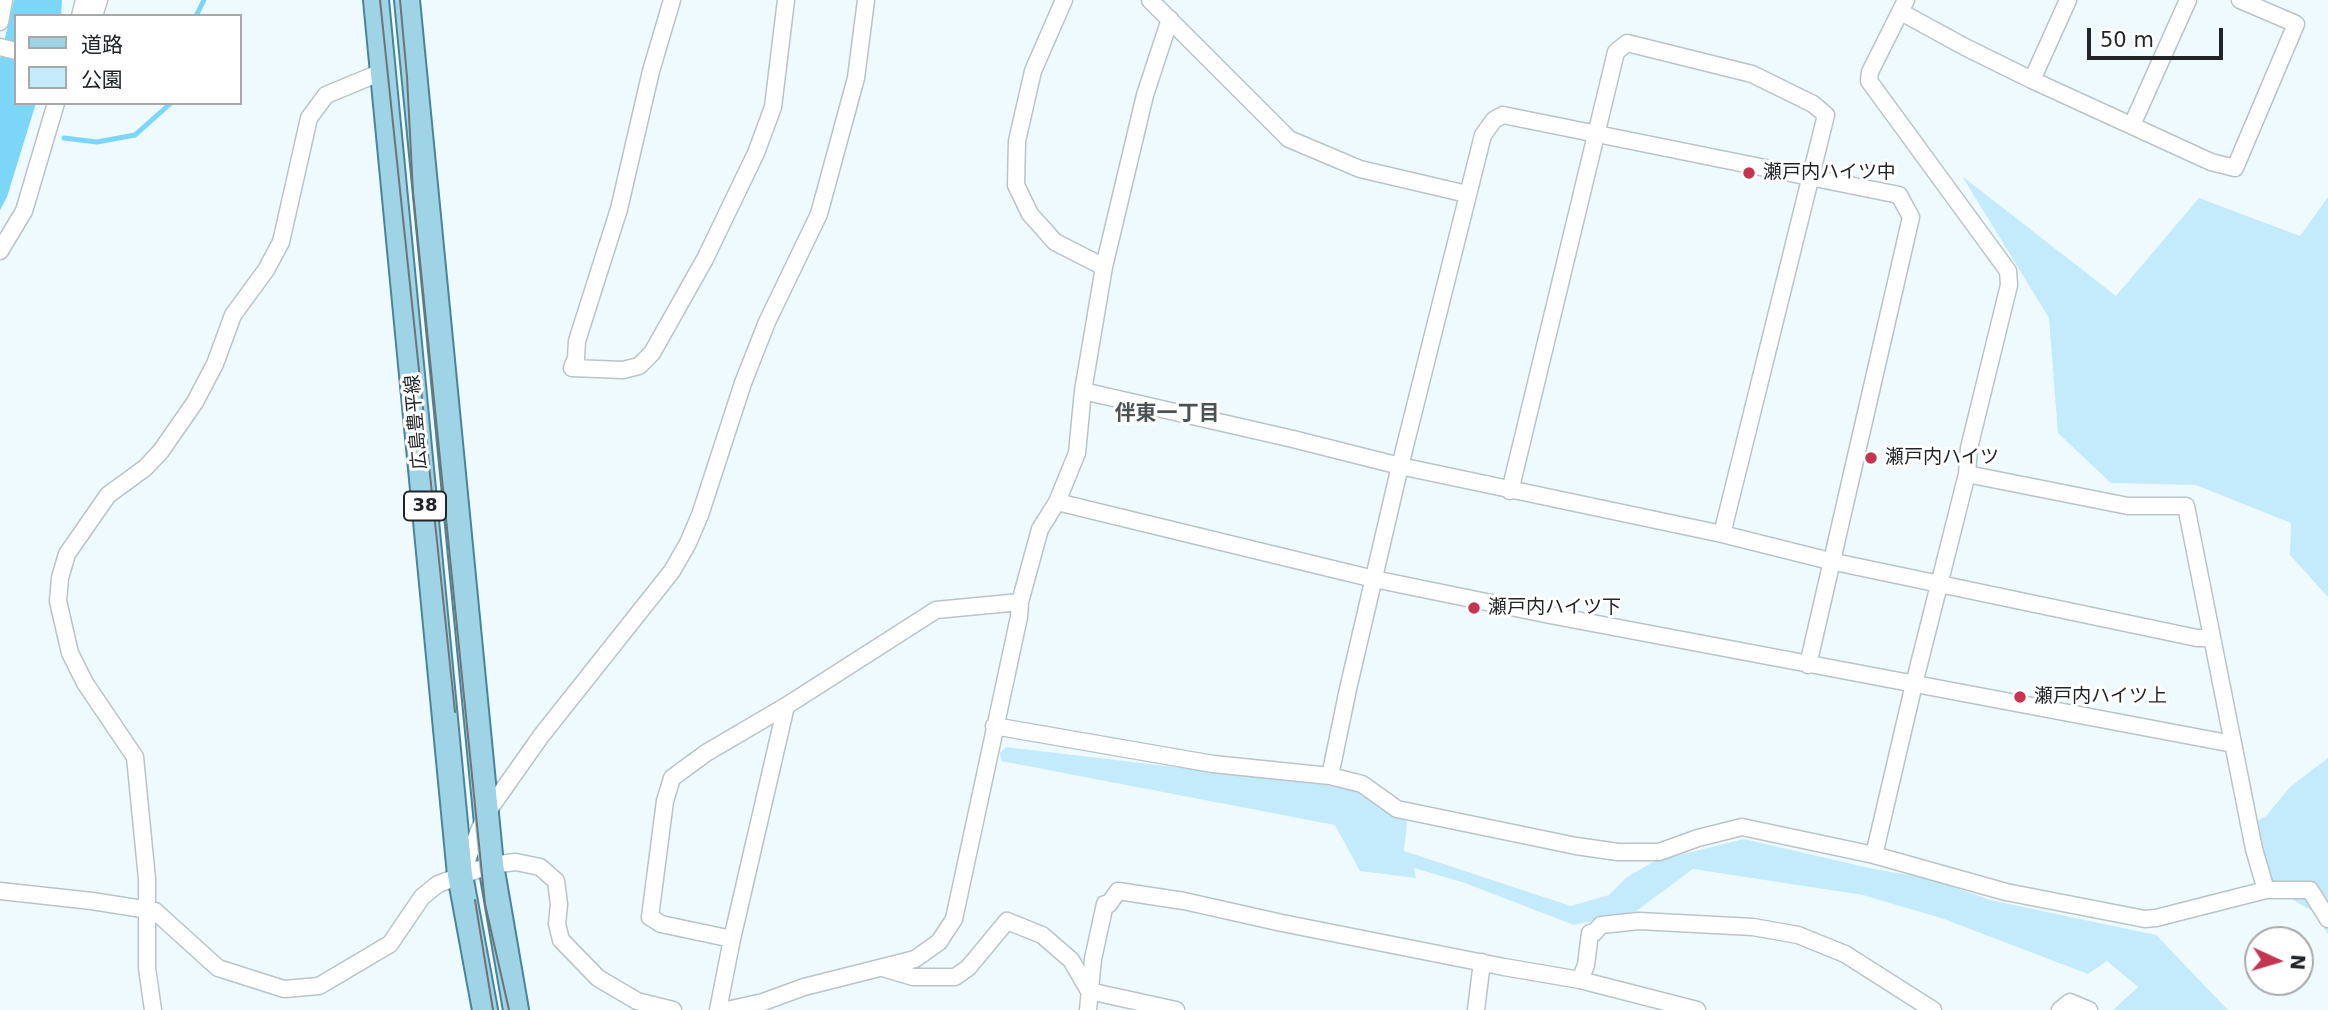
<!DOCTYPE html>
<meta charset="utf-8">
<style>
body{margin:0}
#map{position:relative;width:2328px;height:1010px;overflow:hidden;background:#effaff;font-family:"DejaVu Sans","Noto Sans JP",sans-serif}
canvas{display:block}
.legend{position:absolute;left:14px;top:14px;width:228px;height:91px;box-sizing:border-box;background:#fff;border:2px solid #a6a8a9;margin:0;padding:9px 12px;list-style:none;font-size:21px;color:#212527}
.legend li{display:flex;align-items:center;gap:14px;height:35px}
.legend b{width:35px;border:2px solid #a6a8a9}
.north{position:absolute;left:2244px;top:926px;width:70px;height:70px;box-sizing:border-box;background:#fff;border:2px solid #a6a8a9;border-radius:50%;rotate:94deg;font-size:19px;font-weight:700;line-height:28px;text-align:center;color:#212527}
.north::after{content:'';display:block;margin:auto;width:24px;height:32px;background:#c53550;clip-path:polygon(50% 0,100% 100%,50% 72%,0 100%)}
.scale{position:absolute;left:2087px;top:28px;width:136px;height:32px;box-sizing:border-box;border:4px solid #212527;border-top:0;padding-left:9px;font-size:21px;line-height:24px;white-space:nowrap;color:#212527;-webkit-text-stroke:5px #fff;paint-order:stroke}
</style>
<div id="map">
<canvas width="2328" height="1010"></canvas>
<ul class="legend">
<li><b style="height:9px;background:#9fd4e7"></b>道路</li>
<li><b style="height:19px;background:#c4ebfb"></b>公園</li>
</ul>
<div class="north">N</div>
<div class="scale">50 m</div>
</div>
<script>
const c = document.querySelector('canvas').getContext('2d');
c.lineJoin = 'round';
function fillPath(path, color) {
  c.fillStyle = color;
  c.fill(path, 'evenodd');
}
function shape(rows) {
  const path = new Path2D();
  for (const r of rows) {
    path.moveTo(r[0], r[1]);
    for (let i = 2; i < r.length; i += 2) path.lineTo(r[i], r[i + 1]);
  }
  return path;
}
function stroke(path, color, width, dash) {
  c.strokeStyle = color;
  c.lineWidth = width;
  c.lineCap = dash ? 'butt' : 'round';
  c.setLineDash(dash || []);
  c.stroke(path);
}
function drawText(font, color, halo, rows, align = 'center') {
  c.font = font + ' "DejaVu Sans","Noto Sans JP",sans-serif';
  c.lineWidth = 6;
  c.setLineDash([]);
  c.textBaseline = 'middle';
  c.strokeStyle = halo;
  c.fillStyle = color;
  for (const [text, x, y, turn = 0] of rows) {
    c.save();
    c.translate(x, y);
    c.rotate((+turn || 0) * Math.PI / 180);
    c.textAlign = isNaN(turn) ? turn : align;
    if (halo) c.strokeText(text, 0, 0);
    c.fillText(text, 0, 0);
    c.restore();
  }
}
const green = shape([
 [1962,176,2116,296,2199,198,2300,236,2328,197,2328,597,2290,555,2291,523,2196,485,2111,483,2058,433,2049,318],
 [1006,747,1351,788,1407,822,1404,851,1571,906,1609,895,1627,877,1655,861,1744,839,1869,868,1931,879,1990,900,2156,935,2228,1010,2113,1010,2138,987,2107,961,2088,974,1944,919,1863,895,1693,869,1635,912,1574,925,1465,883,1414,868,1416,878,1360,871,1335,825,1001,761,1000,753],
 [2328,758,2328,934,2312,911,2278,891,2270,880,2257,821,2266,816,2290,787]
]);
const water = shape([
 [14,0,62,0,61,16,16,16,16,103,36,103,7,197,0,210,0,59]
]);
const stream = shape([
 [196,16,204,0],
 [64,138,97,142,135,135,171,103]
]);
const street = shape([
 [672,0,651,71,619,209,577,341,576,358,572,368,623,370,639,366,652,353,705,259,756,153,773,107,786,0],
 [1064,0,1033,71,1017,141,1016,185,1030,214,1055,242,1104,267],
 [1150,0,1289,139,1360,169,1467,194],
 [1901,12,1965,47,2032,80,2211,162,2235,168,2296,24,2240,0],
 [80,16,84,0],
 [94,16,99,0],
 [0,22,4,0],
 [0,47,16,51],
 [2032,80,2068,0],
 [2132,125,2188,0],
 [0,251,24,211,56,103],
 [1083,391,1293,439,1400,466,1722,534,1830,561,2197,638,2212,638],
 [1967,474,2128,506,2186,506,2254,849,2266,890],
 [1510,491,1616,52,1627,43,1752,74,1813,104,1826,115,1722,534],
 [1057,502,1374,579,1550,615,2233,744],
 [994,726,1213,764,1330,776,1362,784,1397,809,1576,846,1618,852,1659,852,1698,838,1742,827,1874,855,2006,892,2145,919,2156,918,2266,890,2310,890,2328,919],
 [1330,776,1348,689,1400,466,1483,135,1494,120,1503,115,1899,195,1911,217,1808,665],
 [1874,855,1914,684,1967,474,1969,448,2009,285,2008,271,1869,81,1870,72,1906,0],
 [463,869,486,814,541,736,672,571,688,543,700,515,743,383,767,322,819,214,856,78,866,0],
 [0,891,92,901,155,911,218,968,284,989,319,986,390,944,422,897,438,884,491,865,516,862,540,867,556,881,559,904,557,924,561,940,598,978,637,1001,673,1010],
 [732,939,661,924,650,917,665,801,672,778,706,753,786,706,936,610,1020,602],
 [883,968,913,977,955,977,968,968,1007,921,1042,935,1071,960,1089,991,1176,1010],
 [1580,980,1586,965,1590,933,1594,933,1601,925,1639,921,1753,927,1798,935,1845,954,1933,1010],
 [153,1010,147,968,147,879,135,757,85,683,70,653,58,601,60,578,67,554,108,495,145,468,161,451,195,402,215,364,233,315,266,270,281,242,309,118,326,95,384,71],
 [718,1010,732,939,786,706],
 [727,1010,763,1002,804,987,915,959,939,942,954,919,1019,617,1020,602,1040,529,1057,502,1077,453,1083,391,1104,267,1145,95,1170,19],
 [1088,1010,1093,959,1105,904,1109,904,1118,891,1184,901,1282,923,1504,967,1580,980,1697,1010],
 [1476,1010,1482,962],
 [2060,1010,2070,1002,2089,1010]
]);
const primary = shape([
 [376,0,460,875,485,1010],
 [407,0,491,865,516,1010]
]);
const tram = shape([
 [380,0,455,712],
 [400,0,407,77,413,192,485,904,509,1010],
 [475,900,493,1010]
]);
const markers = [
 [1749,173,7,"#c53550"],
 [1871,458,7,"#c53550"],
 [1474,608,7,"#c53550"],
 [2020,697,7,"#c53550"]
];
const shields = [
 [425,506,42]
];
const shieldNames = [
 ["38",425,506]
];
const poiNames = [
 ["瀬戸内ハイツ中",1763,173],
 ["瀬戸内ハイツ",1885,458],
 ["瀬戸内ハイツ下",1488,608],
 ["瀬戸内ハイツ上",2034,697]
];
const streetNames = [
 ["広島豊平線",417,422,-95]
];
const neighbourhoodNames = [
 ["伴東一丁目",1167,415]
];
fillPath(green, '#c4ebfb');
fillPath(water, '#7cd6f8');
stroke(stream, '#7cd6f8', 5);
stroke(street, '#b9c4c8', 19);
stroke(primary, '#498499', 28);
stroke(street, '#fff', 16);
stroke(primary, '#9fd4e7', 24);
stroke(tram, '#6d7376', 2);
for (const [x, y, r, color] of markers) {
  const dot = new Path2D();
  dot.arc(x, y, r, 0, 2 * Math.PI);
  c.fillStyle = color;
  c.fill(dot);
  stroke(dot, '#fff', 2.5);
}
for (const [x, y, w] of shields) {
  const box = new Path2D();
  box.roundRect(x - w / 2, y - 14.5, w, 29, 5);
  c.fillStyle = '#fff';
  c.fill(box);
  stroke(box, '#212527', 2);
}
drawText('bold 18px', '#212527', null, shieldNames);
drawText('19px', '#212527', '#fff', poiNames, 'left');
drawText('19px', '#212527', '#fff', streetNames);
drawText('bold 21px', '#4a5256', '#fff', neighbourhoodNames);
</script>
